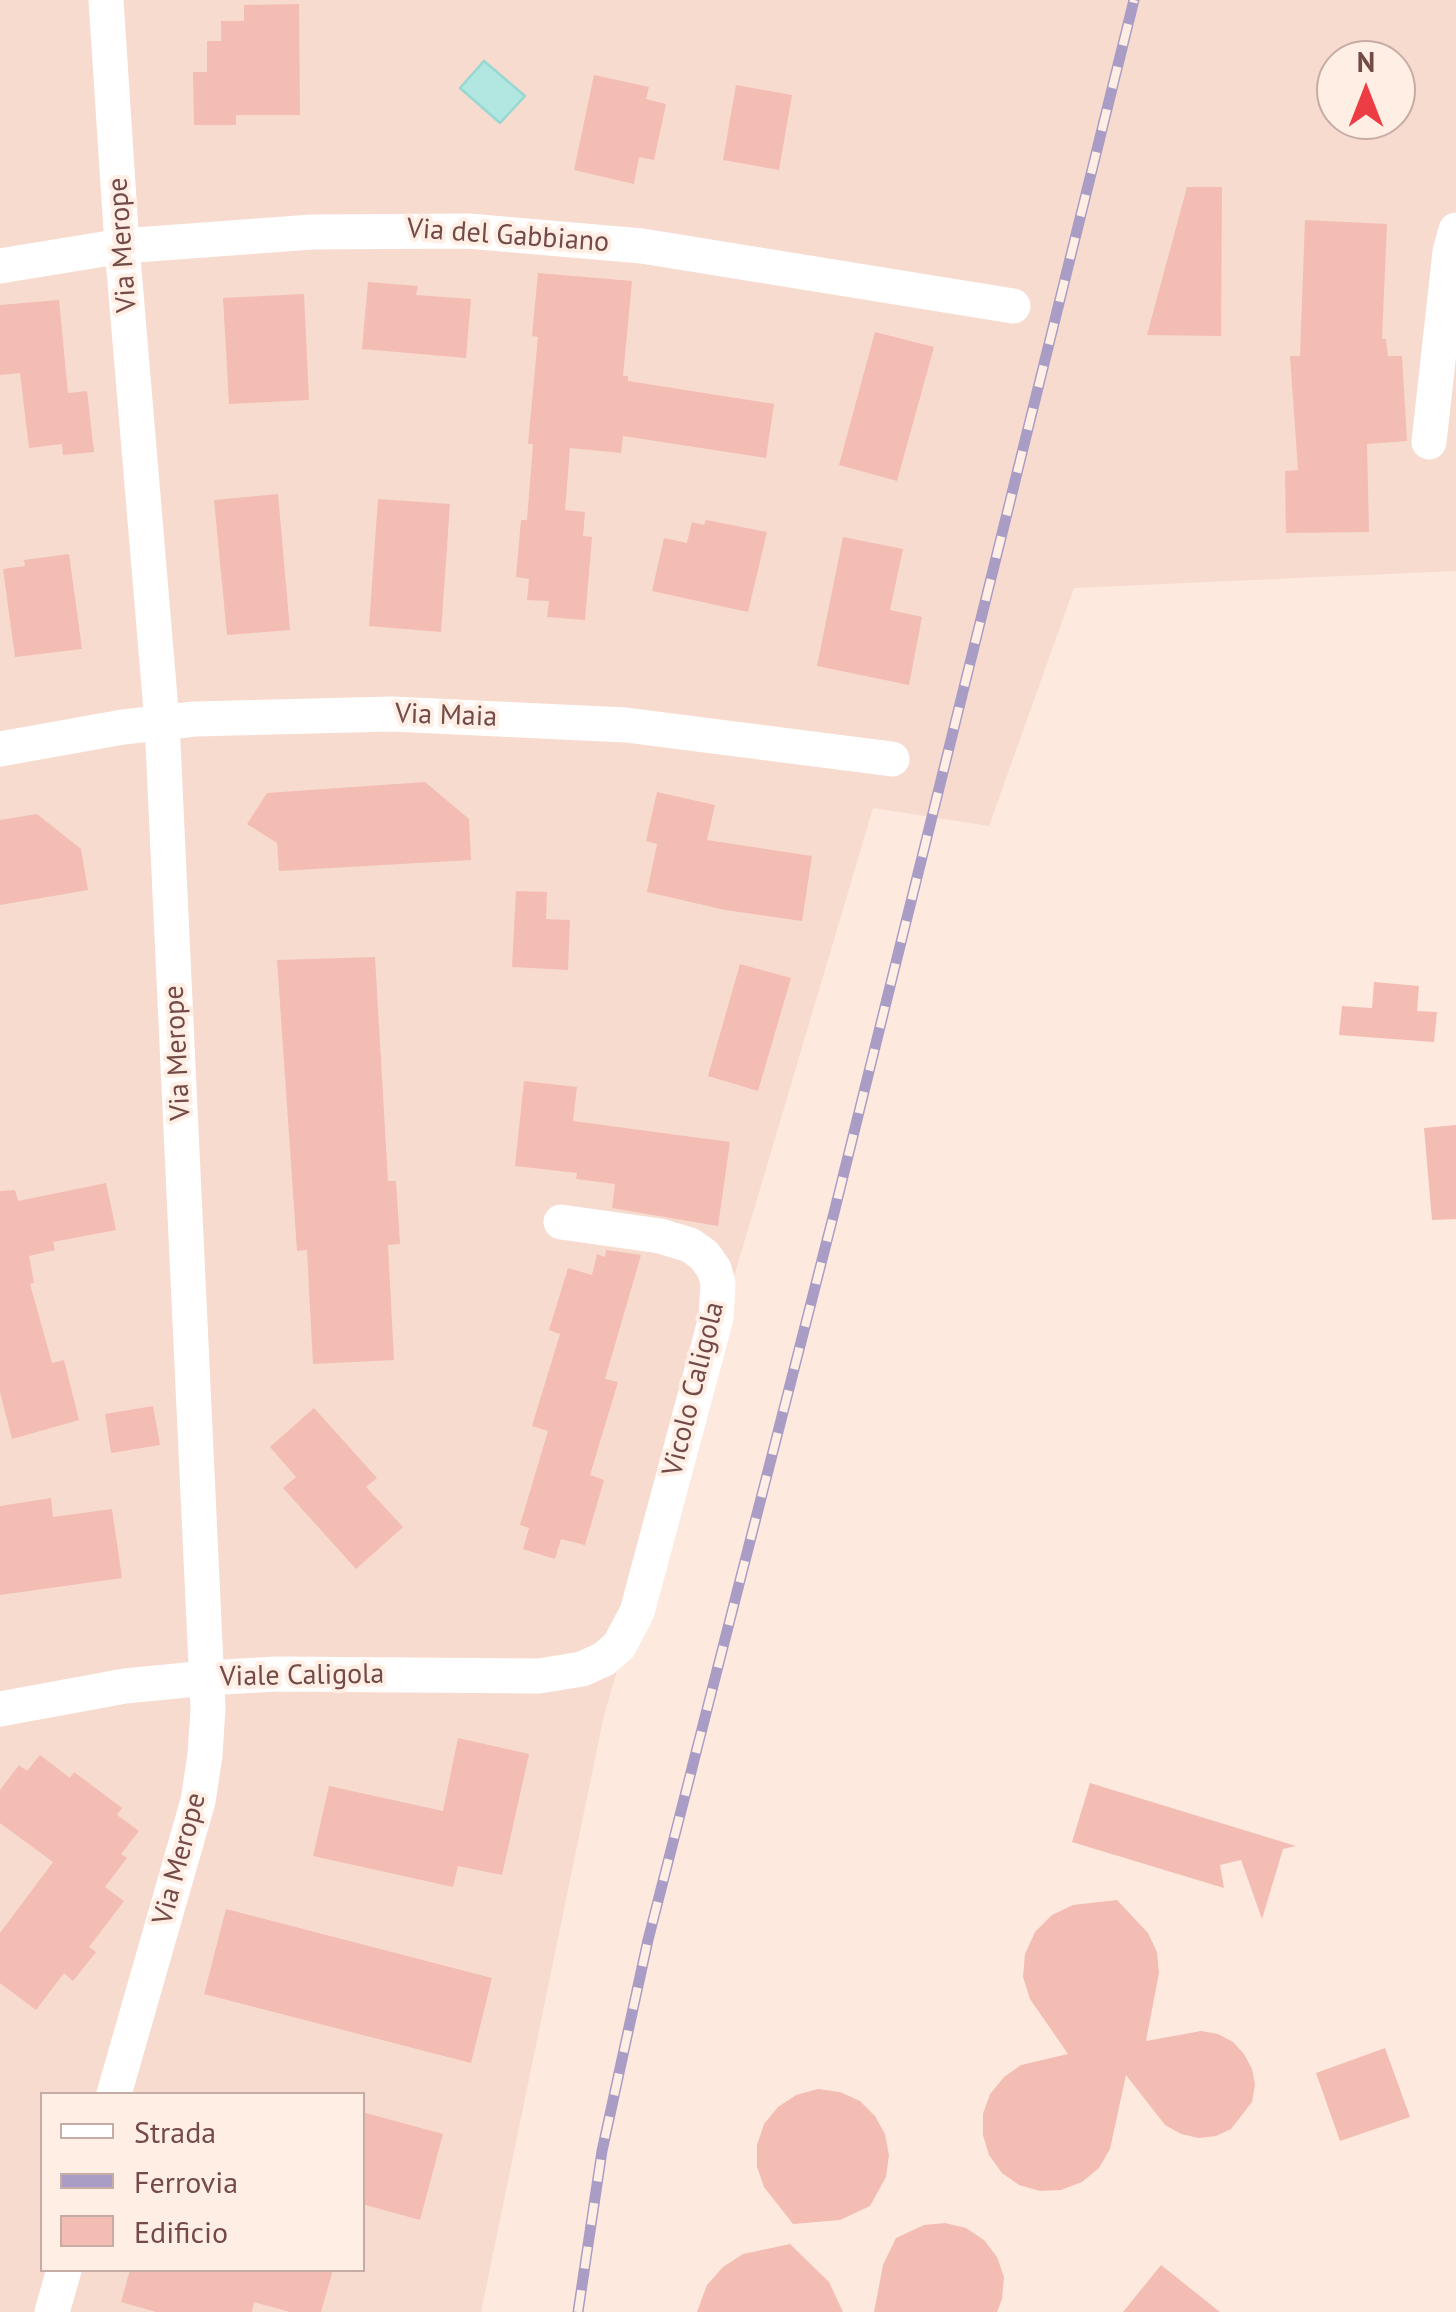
<!DOCTYPE html>
<style>
body{margin:0}
#map{position:relative;width:1456px;height:2312px;overflow:hidden;background:#fde9de;font-family:"PT Sans",sans-serif}
canvas{display:block}
.legend{position:absolute;left:40px;top:2092px;width:325px;height:180px;box-sizing:border-box;background:#ffeee4;border:2px solid #c7aca5;margin:0;padding:12px 18px;list-style:none;font-size:30px;color:#734a46}
.legend li{display:flex;align-items:center;gap:20px;height:50px}
.legend b{width:50px;border:2px solid #c7aca5}
.north{position:absolute;left:1316px;top:40px;width:100px;height:100px;box-sizing:border-box;background:#ffeee4;border:2px solid #c7aca5;border-radius:50%;rotate:0deg;font-size:28px;font-weight:700;line-height:40px;text-align:center;color:#734a46}
.north::after{content:'';display:block;margin:auto;width:35px;height:45px;background:#ec3d44;clip-path:polygon(50% 0,100% 100%,50% 72%,0 100%)}
</style>
<div id="map">
<canvas width="1456" height="2312"></canvas>
<ul class="legend">
<li><b style="height:12px;background:#fff"></b>Strada</li>
<li><b style="height:12px;background:#a99dc5"></b>Ferrovia</li>
<li><b style="height:28px;background:#f3bdb4"></b>Edificio</li>
</ul>
<div class="north">N</div>
</div>
<script>
const c = document.querySelector('canvas').getContext('2d');
c.lineJoin = 'round';
function fillPath(path, color) {
  c.fillStyle = color;
  c.fill(path, 'evenodd');
}
function shape(rows) {
  const path = new Path2D();
  for (const r of rows) {
    path.moveTo(r[0], r[1]);
    for (let i = 2; i < r.length; i += 2) path.lineTo(r[i], r[i + 1]);
  }
  return path;
}
function stroke(path, color, width, dash) {
  c.strokeStyle = color;
  c.lineWidth = width;
  c.lineCap = dash ? 'butt' : 'round';
  c.setLineDash(dash || []);
  c.stroke(path);
}
function drawText(font, color, halo, rows, align = 'center') {
  c.font = font + ' "PT Sans",sans-serif';
  c.lineWidth = 8;
  c.setLineDash([]);
  c.textBaseline = 'middle';
  c.strokeStyle = halo;
  c.fillStyle = color;
  for (const [text, x, y, turn = 0] of rows) {
    c.save();
    c.translate(x, y);
    c.rotate((+turn || 0) * Math.PI / 180);
    c.textAlign = isNaN(turn) ? turn : align;
    if (halo) c.strokeText(text, 0, 0);
    c.fillText(text, 0, 0);
    c.restore();
  }
}
const residential = shape([
 [0,0,1456,0,1456,571,1074,588,989,826,873,808,604,1715,481,2312,0,2312],
 [1336,60,1396,60,1396,120,1336,120],
 [42,2094,362,2094,362,2270,42,2270]
]);
const water = shape([
 [484,61,525,96,500,123,460,88,484,61]
]);
const building = shape([
 [299,4,300,115,236,115,236,125,194,125,193,72,207,72,207,41,221,41,221,21,244,21,244,5],
 [594,75,649,87,646,99,666,104,654,160,639,157,634,184,574,170],
 [736,85,792,95,779,170,723,160],
 [1187,187,1222,187,1221,336,1147,335],
 [1305,220,1387,224,1382,339,1386,339,1388,356,1402,356,1407,441,1367,444,1369,532,1286,533,1285,471,1298,470,1290,356,1300,356],
 [538,273,632,281,623,376,628,376,628,381,774,404,766,458,623,436,621,453,570,448,565,510,585,512,583,536,592,537,585,620,547,617,549,601,527,600,529,579,516,577,521,520,527,520,533,444,528,444,538,337,532,336],
 [368,282,418,286,416,295,471,299,466,358,362,349],
 [304,294,309,400,229,404,223,298],
 [59,300,68,393,87,391,94,452,63,455,62,444,29,448,20,373,0,375,0,305],
 [875,332,934,347,897,481,839,465],
 [278,494,290,630,227,635,214,500],
 [378,499,450,504,441,632,369,626],
 [706,520,767,532,748,612,652,591,664,538,687,543,692,522,704,525],
 [843,537,903,549,890,610,922,617,909,685,817,666],
 [69,554,82,649,15,657,3,569,25,566,24,560],
 [425,782,469,819,471,860,279,871,277,843,247,824,267,793],
 [657,792,715,805,707,840,812,856,802,921,725,910,647,892,657,844,646,841],
 [37,814,81,849,88,890,0,905,0,820],
 [516,891,547,892,546,919,570,920,568,970,512,967],
 [375,957,388,1181,396,1181,400,1244,388,1245,394,1360,313,1364,307,1250,297,1251,277,960],
 [740,964,791,978,758,1091,708,1076],
 [1374,982,1419,986,1417,1011,1437,1012,1434,1042,1339,1035,1342,1006,1372,1008],
 [524,1081,577,1087,573,1121,730,1142,718,1226,612,1208,615,1184,576,1179,577,1173,515,1166],
 [1456,1125,1456,1219,1432,1220,1424,1128],
 [106,1183,116,1230,53,1242,55,1250,29,1256,34,1283,30,1284,52,1363,64,1360,79,1420,12,1439,0,1392,0,1191,15,1190,18,1201],
 [606,1250,641,1255,605,1379,618,1382,590,1475,604,1480,585,1545,561,1539,555,1559,523,1549,529,1528,520,1525,548,1431,532,1426,560,1334,549,1330,568,1268,592,1275,597,1254,605,1257],
 [153,1406,160,1445,111,1453,105,1414],
 [314,1408,377,1478,366,1487,403,1527,356,1569,283,1488,296,1477,270,1447],
 [51,1498,53,1517,112,1509,122,1578,0,1595,0,1506],
 [458,1738,529,1754,502,1875,458,1866,453,1887,313,1856,329,1786,443,1811],
 [40,1755,70,1778,74,1772,122,1808,117,1815,139,1831,121,1854,127,1858,105,1887,124,1901,89,1947,96,1952,73,1981,64,1973,36,2010,0,1983,0,1933,53,1862,0,1823,0,1790,19,1765,27,1771],
 [1090,1783,1296,1846,1283,1849,1262,1919,1241,1860,1220,1865,1224,1888,1072,1842],
 [1117,1900,1148,1933,1157,1952,1159,1973,1146,2041,1201,2031,1218,2034,1233,2042,1244,2054,1252,2069,1255,2085,1252,2102,1231,2129,1216,2136,1199,2138,1181,2134,1165,2125,1126,2075,1110,2149,1099,2168,1082,2182,1061,2190,1040,2191,1019,2185,1002,2173,989,2155,983,2135,983,2114,990,2094,1004,2077,1021,2065,1068,2054,1030,1999,1023,1977,1025,1954,1035,1932,1052,1915,1073,1905],
 [226,1909,492,1978,471,2063,204,1994],
 [1385,2048,1410,2117,1340,2141,1316,2073],
 [818,2089,840,2092,860,2101,875,2116,885,2134,889,2155,886,2177,870,2206,840,2220,793,2224,764,2187,757,2167,757,2145,764,2124,778,2107,796,2095],
 [362,2112,443,2134,420,2220,362,2204],
 [945,2223,966,2228,984,2240,997,2257,1004,2277,1002,2299,997,2312,874,2312,883,2265,896,2238,924,2225],
 [790,2244,829,2282,843,2312,697,2312,707,2285,723,2267,743,2254],
 [1161,2265,1220,2312,1123,2312],
 [130,2270,333,2270,321,2312,290,2312,254,2302,252,2312,156,2312,121,2302]
]);
const street = shape([
 [106,0,122,246,162,722,208,1708,205,1755,198,1801,114,2094],
 [0,266,122,246,312,232,468,231,642,246,1013,306],
 [1429,442,1450,252,1456,230],
 [0,749,123,727,195,719,392,714,626,725,892,759],
 [0,1709,125,1686,207,1678,276,1674,539,1676,582,1669,604,1659,619,1646,637,1612,716,1318,718,1283,714,1269,704,1255,690,1245,660,1236,561,1222],
 [52,2312,64,2270]
]);
const rail = shape([
 [578,2312,602,2151,648,1940,834,1213,1134,0]
]);
const streetNames = [
 ["Via del Gabbiano",508,236,4],
 ["Via Merope",123,245,-94],
 ["Via Maia",446,716,2],
 ["Via Merope",178,1053,-93],
 ["Vicolo Caligola",694,1389,-76],
 ["Viale Caligola",302,1676,-1],
 ["Via Merope",180,1859,-75]
];
fillPath(residential, '#f7dbcf');
fillPath(water, '#b2e6e0');
stroke(water, '#98d8d2', 2.5);
fillPath(building, '#f3bdb4');
stroke(street, '#fff', 35);
stroke(rail, '#a99dc5', 11);
stroke(rail, '#ffeee4', 8, [22]);
drawText('28px', '#734a46', '#ffeee4', streetNames);
</script>
